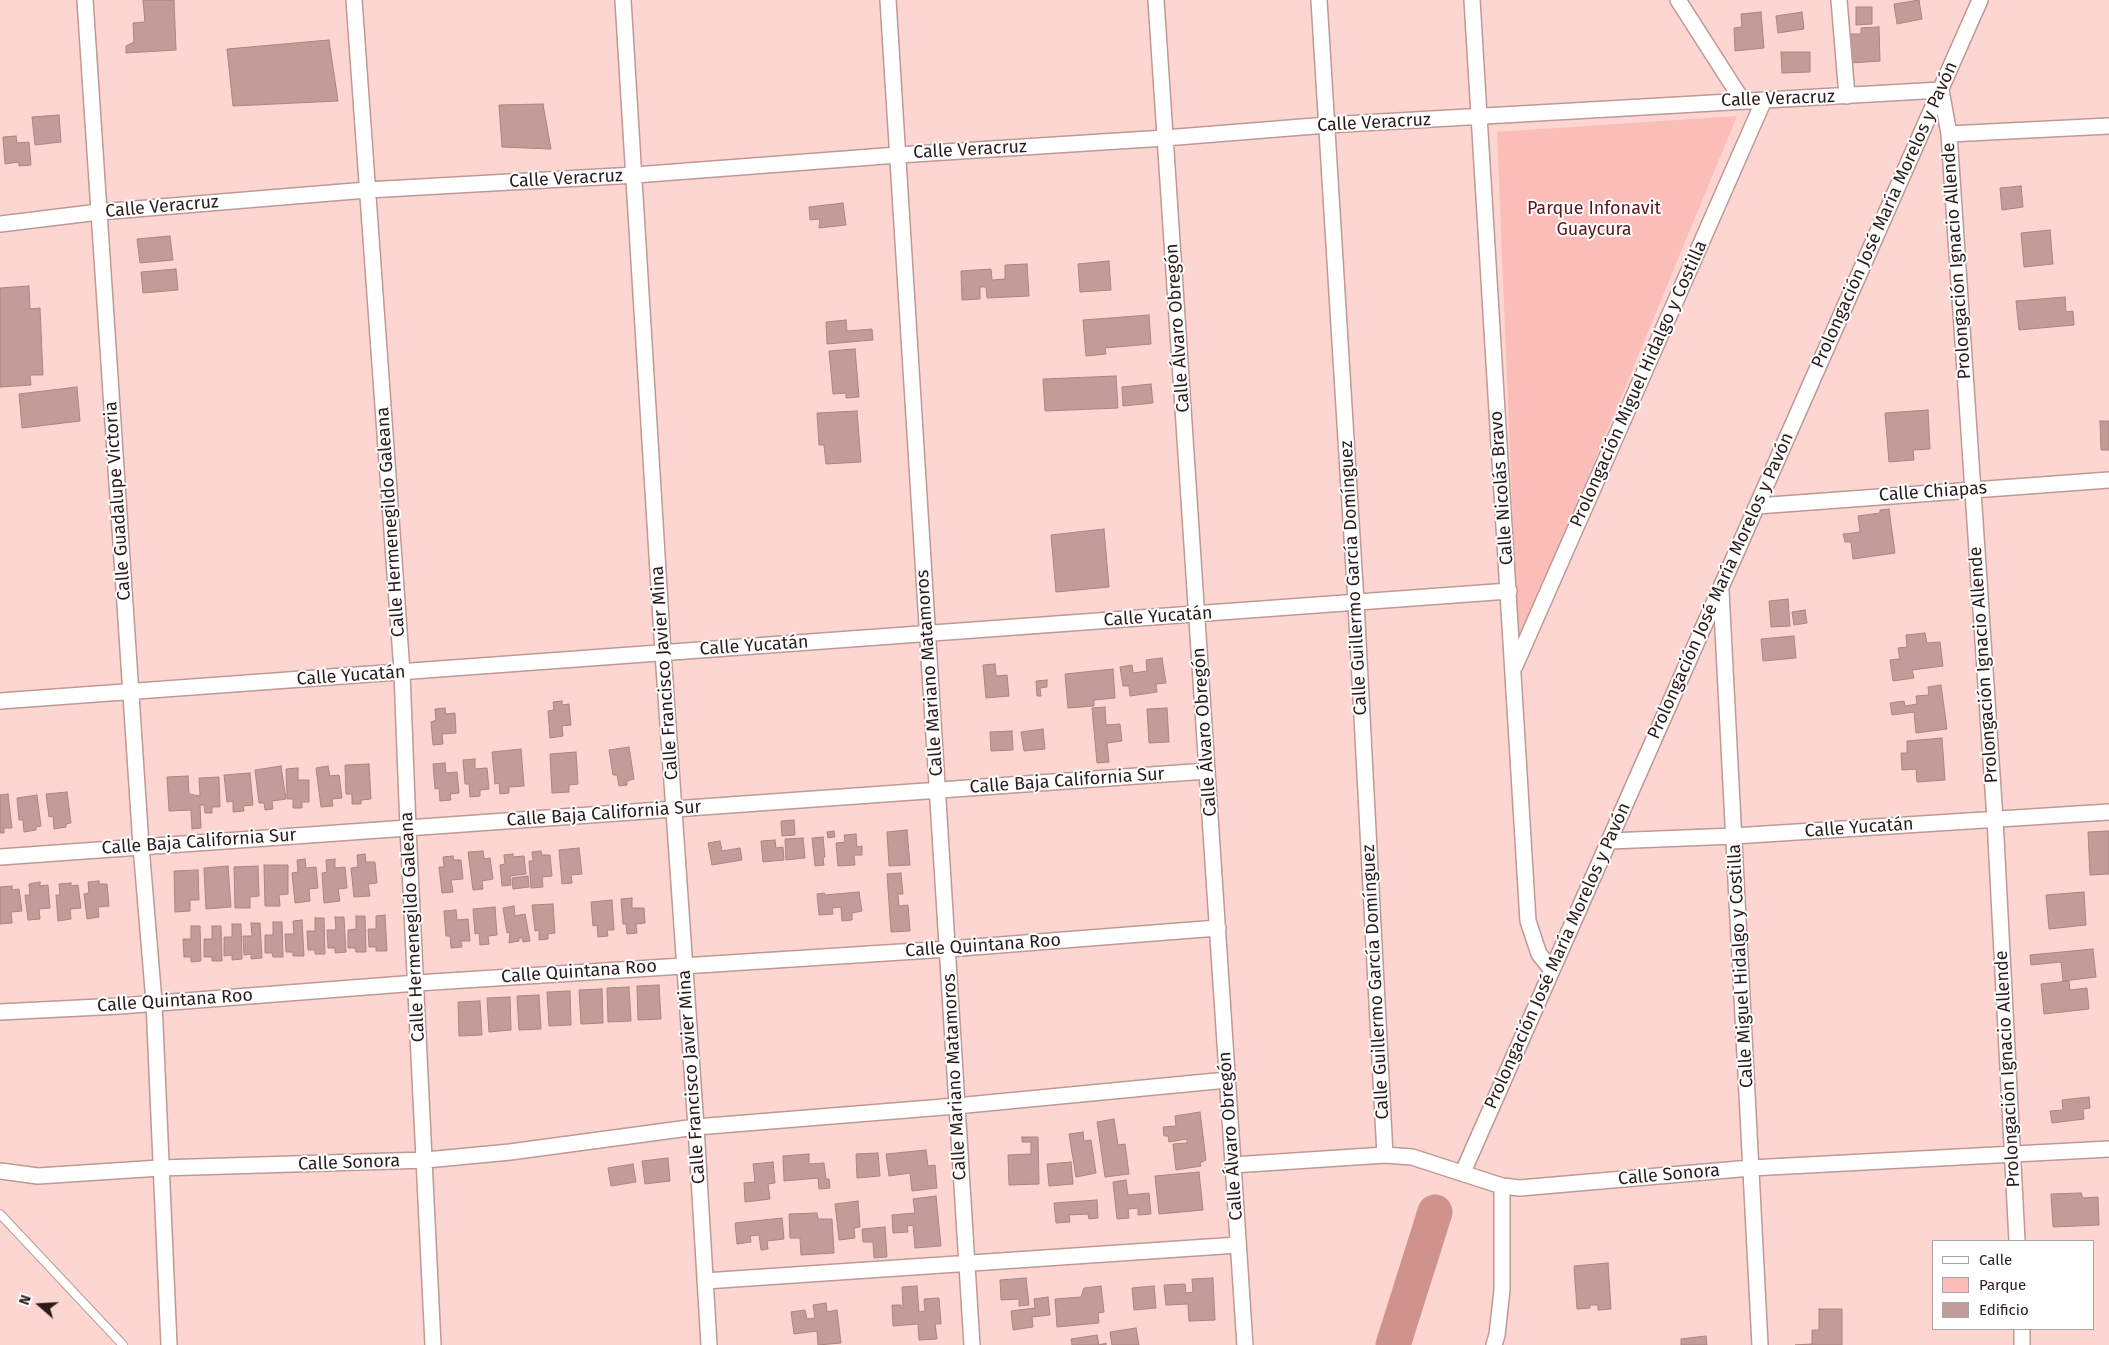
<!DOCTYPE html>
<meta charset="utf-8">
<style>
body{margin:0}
#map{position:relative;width:2109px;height:1345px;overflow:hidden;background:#fdd5d1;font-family:"Fira Sans",sans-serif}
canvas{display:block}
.legend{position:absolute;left:1932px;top:1240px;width:162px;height:90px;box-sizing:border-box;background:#fff;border:1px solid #aaa4a4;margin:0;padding:6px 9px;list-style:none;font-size:15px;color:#2b1c1b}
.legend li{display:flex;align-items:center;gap:10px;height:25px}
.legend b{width:25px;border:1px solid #aaa4a4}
.north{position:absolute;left:15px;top:1280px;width:50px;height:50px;-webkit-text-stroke:4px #fff;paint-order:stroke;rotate:289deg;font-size:14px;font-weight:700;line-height:20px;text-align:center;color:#2b1c1b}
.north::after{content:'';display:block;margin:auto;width:18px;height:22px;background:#2b1c1b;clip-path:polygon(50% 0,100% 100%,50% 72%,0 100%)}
</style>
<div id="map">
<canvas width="2109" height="1345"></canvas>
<ul class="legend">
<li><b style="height:6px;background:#fff"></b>Calle</li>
<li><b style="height:14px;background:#fabdb8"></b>Parque</li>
<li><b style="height:14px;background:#c19c98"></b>Edificio</li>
</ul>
<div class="north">N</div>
</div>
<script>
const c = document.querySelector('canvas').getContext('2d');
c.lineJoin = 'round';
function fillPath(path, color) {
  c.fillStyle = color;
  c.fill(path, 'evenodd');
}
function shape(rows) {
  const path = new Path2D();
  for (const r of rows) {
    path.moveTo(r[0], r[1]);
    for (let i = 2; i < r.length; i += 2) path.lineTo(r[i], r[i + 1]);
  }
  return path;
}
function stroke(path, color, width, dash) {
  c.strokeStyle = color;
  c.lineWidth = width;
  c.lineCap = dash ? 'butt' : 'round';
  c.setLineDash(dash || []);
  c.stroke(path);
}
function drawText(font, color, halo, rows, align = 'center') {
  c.font = font + ' "Fira Sans",sans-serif';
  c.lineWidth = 4;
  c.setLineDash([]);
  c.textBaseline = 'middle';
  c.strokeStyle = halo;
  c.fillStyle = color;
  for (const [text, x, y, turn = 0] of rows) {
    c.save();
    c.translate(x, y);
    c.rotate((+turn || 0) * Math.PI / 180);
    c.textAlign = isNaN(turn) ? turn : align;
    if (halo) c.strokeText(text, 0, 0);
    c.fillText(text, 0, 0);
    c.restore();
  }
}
const green = shape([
 [1737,116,1518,647,1497,132]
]);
const river = shape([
 [1393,1345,1435,1212]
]);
const building = shape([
 [143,0,174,0,176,50,126,53,126,46,134,42,133,23,145,22,143,0],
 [1919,0,1922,19,1897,24,1894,4,1919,0],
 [1856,7,1872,7,1872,24,1856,25,1856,7],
 [1761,12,1764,48,1735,51,1734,28,1742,27,1741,14,1761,12],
 [1802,12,1804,29,1778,33,1776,16,1802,12],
 [1879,27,1880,61,1851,63,1850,34,1861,34,1861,28,1879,27],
 [329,40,338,101,233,106,227,49,329,40],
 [1781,52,1810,52,1810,72,1782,73,1781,52],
 [543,104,551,149,502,147,499,105,543,104],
 [59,115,61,142,35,145,32,117,59,115],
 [16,136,17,143,29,142,31,165,19,166,19,162,5,164,3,137,16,136],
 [2021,186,2023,207,2002,210,2000,188,2021,186],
 [843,203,846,225,819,228,820,219,810,220,809,207,843,203],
 [2050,230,2053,264,2024,267,2021,233,2050,230],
 [170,236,173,260,140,263,137,239,170,236],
 [1109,261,1111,290,1080,292,1078,264,1109,261],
 [1027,264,1029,296,987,298,986,287,980,287,980,299,962,300,961,271,991,269,992,280,1005,279,1005,265,1027,264],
 [176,269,178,290,143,293,141,272,176,269],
 [29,286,30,309,40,308,43,375,30,375,31,385,0,387,0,288,29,286],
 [2065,297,2066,312,2073,311,2074,325,2019,330,2016,301,2065,297],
 [1149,315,1151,344,1105,348,1106,354,1086,356,1083,320,1149,315],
 [846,320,847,331,872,329,873,340,827,344,826,322,846,320],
 [855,349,859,397,846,398,846,393,833,394,829,351,855,349],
 [1116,376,1118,408,1045,411,1043,379,1116,376],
 [1151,384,1153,403,1123,406,1122,387,1151,384],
 [77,387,80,421,22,428,19,394,77,387],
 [1928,410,1930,449,1913,450,1914,460,1889,462,1885,413,1928,410],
 [857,411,861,462,826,464,824,445,819,445,817,413,857,411],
 [2100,421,2109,421,2109,450,2101,450,2100,421],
 [1889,509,1895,553,1853,559,1851,542,1845,542,1843,534,1860,532,1858,516,1880,513,1880,510,1889,509],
 [1104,529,1109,587,1056,592,1051,535,1104,529],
 [1788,599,1790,626,1771,627,1769,601,1788,599],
 [1805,610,1807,623,1794,625,1792,612,1805,610],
 [1925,633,1927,643,1940,642,1943,666,1912,670,1914,678,1893,681,1890,660,1900,659,1898,648,1907,647,1906,635,1925,633],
 [1794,636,1796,658,1763,661,1761,639,1794,636],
 [1162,658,1166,683,1156,684,1157,692,1130,696,1129,686,1123,686,1120,667,1132,665,1133,673,1147,671,1146,660,1162,658],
 [995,664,996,676,1007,675,1009,696,986,698,983,665,995,664],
 [1113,669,1115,698,1094,700,1094,706,1068,708,1065,674,1113,669],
 [1047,680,1047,687,1040,688,1041,696,1037,696,1036,681,1047,680],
 [1941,685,1947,729,1916,733,1914,712,1892,715,1890,703,1904,701,1905,706,1917,704,1916,696,1929,695,1928,687,1941,685],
 [562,701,562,705,569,704,571,725,562,726,563,736,550,738,548,711,554,710,553,702,562,701],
 [1105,707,1106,725,1120,724,1122,741,1107,743,1109,762,1097,763,1092,708,1105,707],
 [445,708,446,714,455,713,456,733,442,734,443,744,433,745,431,722,436,720,435,709,445,708],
 [1167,708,1169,742,1149,743,1147,709,1167,708],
 [1043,729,1045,749,1024,751,1021,732,1043,729],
 [1012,731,1013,750,991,751,990,732,1012,731],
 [1942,738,1945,780,1917,782,1916,769,1902,770,1901,753,1907,753,1907,741,1942,738],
 [629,747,634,779,627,781,627,785,619,786,617,775,613,775,609,750,629,747],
 [521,749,524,786,509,787,509,793,500,794,499,783,495,784,492,752,521,749],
 [576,752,578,784,569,785,569,792,552,793,550,754,576,752],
 [475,759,475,769,487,768,489,789,480,790,480,796,470,797,469,784,465,784,463,760,475,759],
 [445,763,446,773,457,772,459,793,450,794,451,800,440,801,439,788,435,789,433,764,445,763],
 [369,764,371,799,361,800,361,804,352,804,352,794,346,794,345,765,369,764],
 [281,766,286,799,272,801,273,809,265,810,264,803,259,803,255,770,281,766],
 [328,766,330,776,339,775,342,798,332,799,333,806,321,807,316,768,328,766],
 [298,768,298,780,309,780,309,802,302,802,302,808,293,808,293,799,287,799,286,769,298,768],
 [250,773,253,805,243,806,244,811,233,812,233,801,227,802,224,775,250,773],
 [188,776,189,794,200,796,199,778,219,777,220,807,212,807,212,813,205,813,204,805,200,805,201,828,192,829,191,810,169,811,167,777,188,776],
 [67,792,71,823,66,824,66,827,54,829,53,816,49,817,46,794,67,792],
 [8,794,12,828,4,828,4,833,0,833,0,795,8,794],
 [37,795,41,826,36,827,36,830,24,832,23,820,19,820,17,798,37,795],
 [794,820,795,835,782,836,781,821,794,820],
 [907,830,910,865,889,866,887,832,907,830],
 [834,831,835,837,828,838,827,832,834,831],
 [2109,831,2109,874,2090,875,2088,832,2109,831],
 [856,834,857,847,862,846,862,855,854,855,855,865,838,866,836,843,845,842,844,835,856,834],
 [823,837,825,857,823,858,824,865,815,866,812,838,823,837],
 [803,838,805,858,786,860,785,839,803,838],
 [775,840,776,848,783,847,784,860,763,862,761,841,775,840],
 [720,841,722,851,740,848,742,860,712,865,708,843,720,841],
 [579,848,582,874,571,875,572,883,562,884,559,850,579,848],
 [483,851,484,859,490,858,493,879,482,881,483,889,473,890,468,852,483,851],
 [541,851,542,855,550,855,552,876,542,877,543,887,531,888,529,861,533,861,532,852,541,851],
 [365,854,366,862,375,862,377,883,368,884,370,896,354,897,351,868,358,867,357,855,365,854],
 [513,854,513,857,524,856,526,874,510,876,511,885,502,886,500,865,505,864,504,855,513,854],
 [453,856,454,860,461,860,463,879,451,880,453,892,442,893,439,867,444,867,443,857,453,856],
 [305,859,306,868,316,867,318,888,309,889,310,901,295,903,292,873,298,872,297,860,305,859],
 [335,859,335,868,345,867,347,888,338,889,340,901,324,903,322,873,327,872,326,860,335,859],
 [264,865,288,865,288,894,279,895,280,906,265,906,264,865],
 [228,866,231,907,206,909,204,868,228,866],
 [258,866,259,896,250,897,250,908,235,908,234,867,258,866],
 [198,870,199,900,190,900,190,911,175,912,174,871,198,870],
 [901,873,903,894,898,894,899,906,908,905,910,931,891,932,887,874,901,873],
 [528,876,529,887,513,889,512,878,528,876],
 [99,881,99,884,107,884,109,906,98,907,99,917,87,919,84,894,89,893,88,882,99,881],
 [40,882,40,886,48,885,50,908,39,909,40,919,28,920,25,895,30,895,29,884,40,882],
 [71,883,71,886,78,885,81,908,70,909,71,919,58,921,56,895,60,895,59,884,71,883],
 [12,886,12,890,19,889,22,911,11,912,12,923,0,924,0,887,12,886],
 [859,892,862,911,852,913,852,920,842,921,841,907,832,908,833,914,819,915,817,894,824,893,825,895,859,892],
 [2084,892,2086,925,2049,929,2046,895,2084,892],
 [632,898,632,908,644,908,645,923,636,924,637,933,627,934,626,924,623,924,621,899,632,898],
 [612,900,614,930,607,930,608,936,598,937,597,925,593,926,591,902,612,900],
 [553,904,555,933,548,934,548,939,539,940,539,930,535,931,532,905,553,904],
 [514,906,515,916,525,914,530,941,523,942,522,938,519,938,519,941,509,943,510,932,507,933,503,908,514,906],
 [495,907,497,935,488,936,489,944,480,945,479,933,475,934,473,909,495,907],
 [456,910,457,920,468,919,470,941,461,941,462,947,451,948,450,936,446,936,444,911,456,910],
 [385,915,387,951,376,951,376,947,369,947,368,929,376,929,376,916,385,915],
 [356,916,365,916,366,952,356,952,355,948,348,948,348,930,356,929,356,916],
 [335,917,344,917,346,952,335,953,335,948,328,948,327,930,336,930,335,917],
 [315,918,324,918,325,954,315,954,315,950,308,950,307,931,315,931,315,918],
 [302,920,304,956,293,956,293,952,286,952,285,934,294,934,293,921,302,920],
 [273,922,282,922,283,957,273,957,272,953,265,953,265,935,273,935,273,922],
 [251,923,260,923,262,958,251,959,251,954,244,955,243,936,252,936,251,923],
 [232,924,241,924,242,959,232,960,232,955,224,956,224,937,232,937,232,924],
 [191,926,200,926,201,961,191,962,191,957,184,957,183,939,191,939,191,926],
 [212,926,221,926,222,961,212,961,212,957,204,957,204,939,212,939,212,926],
 [2093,949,2096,977,2063,981,2061,962,2031,965,2030,955,2093,949],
 [2069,981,2070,990,2087,988,2089,1009,2044,1014,2041,984,2069,981],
 [659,985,661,1019,638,1020,637,986,659,985],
 [629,987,631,1021,608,1022,607,988,629,987],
 [602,989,603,1023,581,1024,579,990,602,989],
 [570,991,571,1025,549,1026,547,992,570,991],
 [539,995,541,1029,519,1030,517,996,539,995],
 [510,997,511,1030,489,1032,487,998,510,997],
 [480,1001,482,1035,459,1036,458,1002,480,1001],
 [2089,1097,2090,1108,2083,1109,2084,1119,2052,1123,2050,1111,2063,1110,2062,1100,2089,1097],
 [1200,1112,1206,1160,1200,1163,1201,1166,1176,1170,1173,1144,1187,1143,1187,1139,1169,1142,1168,1136,1164,1136,1163,1127,1176,1126,1175,1116,1200,1112],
 [1114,1119,1118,1145,1125,1144,1129,1174,1105,1177,1097,1122,1114,1119],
 [1083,1132,1084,1141,1091,1140,1096,1173,1076,1177,1069,1134,1083,1132],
 [1022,1137,1038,1137,1039,1184,1009,1185,1008,1155,1031,1154,1031,1142,1022,1142,1022,1137],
 [926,1150,928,1166,935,1165,937,1188,912,1191,910,1173,889,1176,886,1154,926,1150],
 [878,1153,880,1176,857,1178,856,1154,878,1153],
 [809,1154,809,1164,824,1163,826,1179,829,1179,830,1188,819,1189,818,1178,784,1181,783,1156,809,1154],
 [668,1158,670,1181,645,1184,642,1161,668,1158],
 [773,1162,775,1183,768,1184,770,1199,745,1202,744,1183,755,1182,753,1164,773,1162],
 [1071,1162,1073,1184,1049,1186,1047,1164,1071,1162],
 [633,1164,636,1182,611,1186,608,1168,633,1164],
 [1199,1172,1203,1210,1159,1214,1155,1176,1199,1172],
 [1126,1180,1128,1195,1149,1193,1151,1214,1138,1215,1138,1208,1128,1209,1129,1218,1117,1219,1113,1182,1126,1180],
 [2081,1193,2083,1198,2098,1197,2099,1225,2053,1227,2051,1194,2081,1193],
 [936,1196,941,1246,915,1248,913,1225,907,1226,908,1232,893,1233,892,1215,915,1213,913,1199,936,1196],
 [1097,1200,1098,1218,1089,1219,1088,1214,1069,1215,1070,1222,1056,1223,1054,1203,1097,1200],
 [858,1201,860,1227,854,1228,855,1238,839,1240,835,1204,858,1201],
 [817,1213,818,1219,832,1219,834,1253,801,1255,800,1238,790,1238,789,1214,817,1213],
 [782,1218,784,1239,767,1241,768,1249,761,1250,759,1235,750,1236,751,1242,737,1244,735,1223,782,1218],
 [885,1227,887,1257,874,1258,873,1242,863,1242,862,1229,885,1227],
 [1608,1263,1611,1309,1598,1310,1598,1305,1590,1305,1590,1308,1577,1309,1574,1266,1608,1263],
 [1026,1278,1029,1305,1019,1306,1019,1299,1001,1300,1000,1280,1026,1278],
 [1213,1278,1215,1320,1189,1321,1188,1304,1166,1305,1164,1285,1185,1284,1186,1293,1193,1292,1192,1279,1213,1278],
 [917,1286,919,1312,925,1311,924,1299,939,1298,941,1324,935,1324,937,1339,919,1340,918,1324,893,1326,892,1305,901,1305,901,1308,903,1308,902,1287,917,1286],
 [1101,1286,1104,1312,1098,1313,1099,1323,1057,1327,1055,1299,1081,1297,1084,1288,1101,1286],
 [1154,1286,1156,1308,1134,1310,1132,1288,1154,1286],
 [1048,1297,1050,1315,1032,1317,1033,1327,1013,1330,1011,1311,1035,1308,1034,1299,1048,1297],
 [826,1303,827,1312,837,1310,841,1343,818,1345,817,1331,794,1334,791,1312,805,1310,807,1319,815,1318,813,1305,826,1303],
 [1819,1309,1842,1309,1842,1345,1795,1345,1812,1344,1812,1330,1819,1330,1819,1309],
 [1136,1328,1139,1345,1112,1345,1110,1332,1136,1328],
 [1097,1335,1099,1345,1106,1343,1106,1345,1072,1345,1071,1339,1097,1335],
 [1706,1336,1707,1345,1681,1345,1681,1339,1706,1336]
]);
const lane = shape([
 [0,1214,123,1345]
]);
const street = shape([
 [85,0,141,846,154,1002,169,1345],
 [354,0,402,672,408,828,433,1345],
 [623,0,663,653,696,1127,709,1345],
 [888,0,972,1345],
 [1156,0,1245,1345],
 [1319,0,1356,602,1385,1155],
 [1472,0,1528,921,1539,954,1552,970],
 [1678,0,1742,100],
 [1839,0,1847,96],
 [1949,134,2109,126],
 [0,224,99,212,367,190,635,175,898,155,1165,138,1327,125,1941,90,1949,134,1995,819,2017,1241],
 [1757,506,2109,480],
 [1721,591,1760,1345],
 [1515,666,1764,100],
 [0,701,1509,591],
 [1609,841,1734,836,2109,812],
 [0,857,1207,771],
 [0,1012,120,1006,417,983,948,949,1218,928],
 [1233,1165,1385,1155,1412,1157,1502,1186,1520,1188,1751,1168,2109,1149],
 [0,1171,38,1176,160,1168,426,1160,510,1152,696,1127,956,1106,1227,1080],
 [1463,1172,1980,0],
 [705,1281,1238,1245],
 [2022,1329,2022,1345],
 [1494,1345,1497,1335,1502,1290,1502,1186]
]);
const streetNames = [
 ["Calle Veracruz",1778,99,-2],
 ["Calle Veracruz",1374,123,-3],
 ["Calle Veracruz",970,150,-3],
 ["Calle Veracruz",566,179,-3],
 ["Calle Veracruz",162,207,-5],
 ["Prolongación José María Morelos y Pavón",1885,215,-66],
 ["Prolongación Ignacio Allende",1957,261,-94],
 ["Calle Álvaro Obregón",1178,328,-94],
 ["Prolongación Miguel Hidalgo y Costilla",1639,384,-66],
 ["Calle Nicolás Bravo",1502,488,-94],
 ["Calle Chiapas",1933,492,-4],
 ["Calle Guadalupe Victoria",118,501,-94],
 ["Calle Hermenegildo Galeana",391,522,-94],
 ["Calle Guillermo García Domínguez",1354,578,-93],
 ["Prolongación José María Morelos y Pavón",1721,586,-66],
 ["Calle Yucatán",1158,617,-4],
 ["Calle Yucatán",754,646,-4],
 ["Prolongación Ignacio Allende",1984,665,-94],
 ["Calle Francisco Javier Mina",665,673,-94],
 ["Calle Mariano Matamoros",930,673,-94],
 ["Calle Yucatán",351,676,-4],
 ["Calle Álvaro Obregón",1205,732,-94],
 ["Calle Baja California Sur",1067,781,-4],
 ["Calle Baja California Sur",604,814,-4],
 ["Calle Yucatán",1859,828,-4],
 ["Calle Baja California Sur",199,842,-4],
 ["Calle Hermenegildo Galeana",413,927,-93],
 ["Calle Quintana Roo",983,946,-4],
 ["Prolongación José María Morelos y Pavón",1558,956,-66],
 ["Calle Miguel Hidalgo y Costilla",1741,966,-93],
 ["Calle Quintana Roo",579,972,-4],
 ["Calle Guillermo García Domínguez",1376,982,-93],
 ["Calle Quintana Roo",175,1001,-4],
 ["Prolongación Ignacio Allende",2008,1069,-93],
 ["Calle Francisco Javier Mina",692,1077,-94],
 ["Calle Mariano Matamoros",955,1077,-93],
 ["Calle Álvaro Obregón",1231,1136,-94],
 ["Calle Sonora",349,1163,-2],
 ["Calle Sonora",1669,1175,-5]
];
const parkNames = [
 ["Parque Infonavit",1594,209],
 ["Guaycura",1594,230]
];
fillPath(green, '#fabdb8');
stroke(river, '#d0928d', 35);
fillPath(building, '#c19c98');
stroke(building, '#aa8682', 1);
stroke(lane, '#be9995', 10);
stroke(street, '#be9995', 18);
stroke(lane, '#fff', 8);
stroke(street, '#fff', 15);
drawText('18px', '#2b1c1b', '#fff', streetNames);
drawText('18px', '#5f1517', '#fff', parkNames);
</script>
